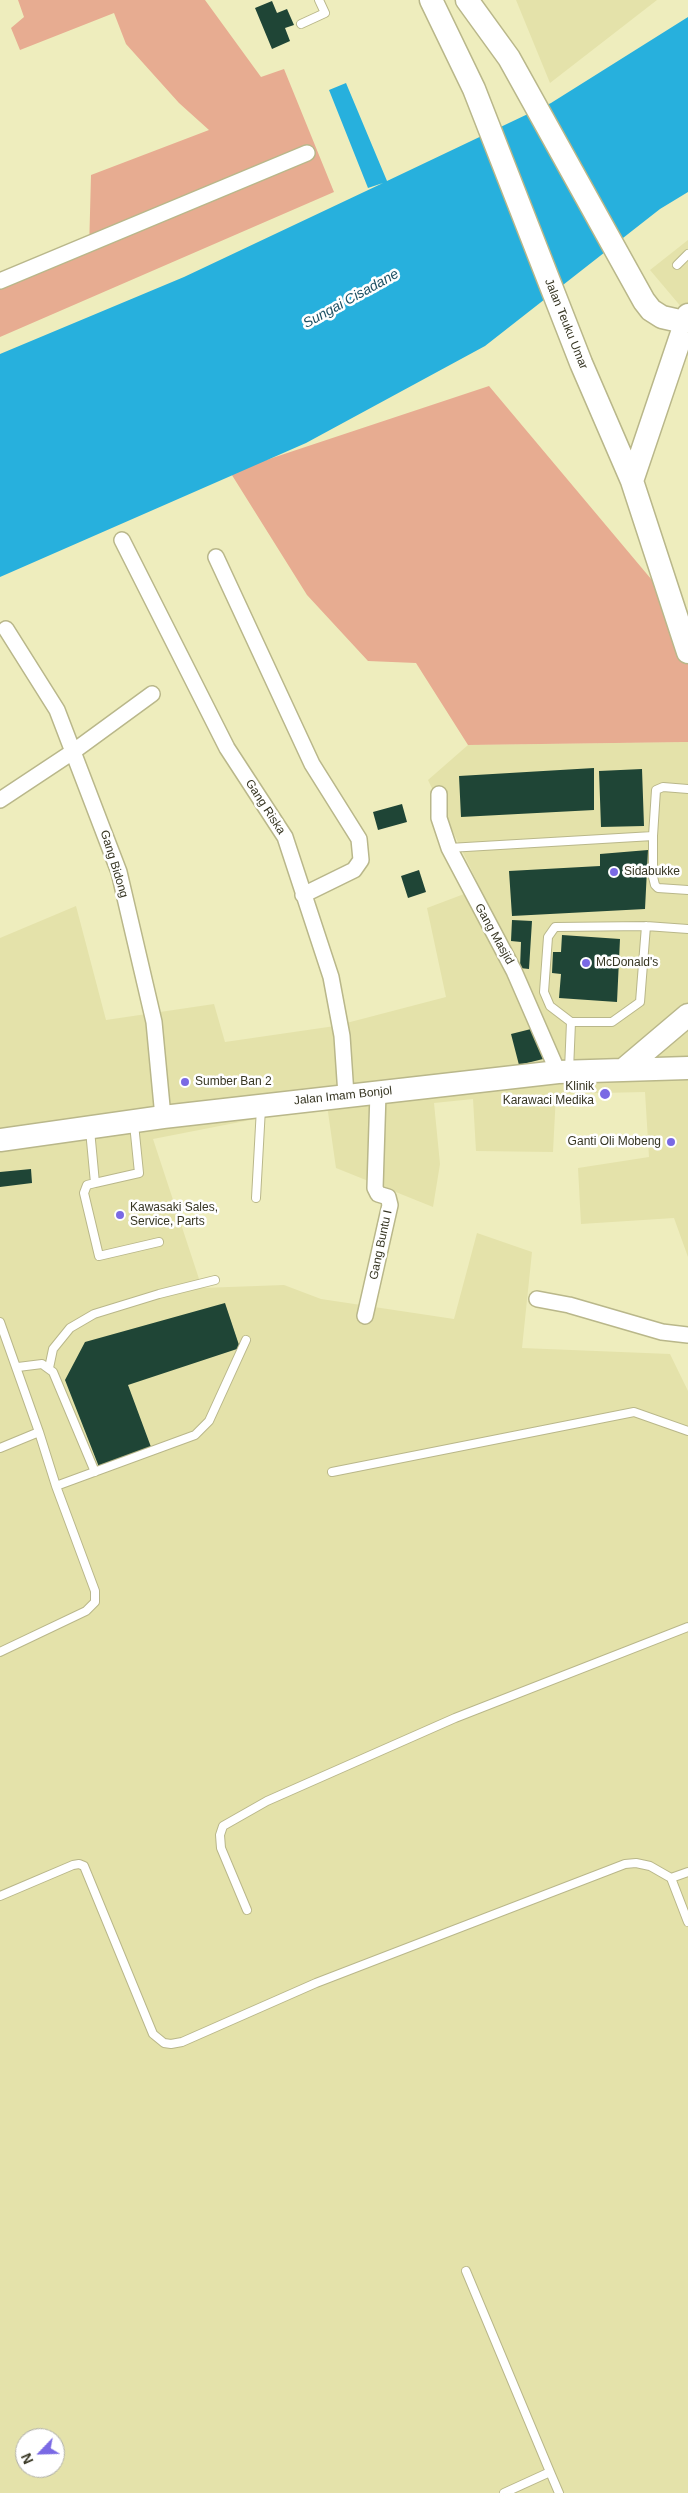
<!DOCTYPE html>
<style>
body{margin:0}
#map{position:relative;width:688px;height:2493px;overflow:hidden;background:#eeedbd;font-family:Arial,sans-serif}
canvas{display:block}
.north{position:absolute;left:15px;top:2428px;width:50px;height:50px;box-sizing:border-box;background:#fff;border:1px solid #afafa7;border-radius:50%;rotate:246deg;font-size:14px;font-weight:700;line-height:20px;text-align:center;color:#373623}
.north::after{content:'';display:block;margin:auto;width:18px;height:22px;background:#7a69e4;clip-path:polygon(50% 0,100% 100%,50% 72%,0 100%)}
</style>
<div id="map">
<canvas width="688" height="2493"></canvas>
<div class="north">N</div>
</div>
<script>
const c = document.querySelector('canvas').getContext('2d');
c.lineJoin = 'round';
function fillPath(path, color) {
  c.fillStyle = color;
  c.fill(path, 'evenodd');
}
function shape(rows) {
  const path = new Path2D();
  for (const r of rows) {
    path.moveTo(r[0], r[1]);
    for (let i = 2; i < r.length; i += 2) path.lineTo(r[i], r[i + 1]);
  }
  return path;
}
function stroke(path, color, width, dash) {
  c.strokeStyle = color;
  c.lineWidth = width;
  c.lineCap = dash ? 'butt' : 'round';
  c.setLineDash(dash || []);
  c.stroke(path);
}
function drawText(font, color, halo, rows, align = 'center') {
  c.font = font + ' Arial,sans-serif';
  c.lineWidth = 5;
  c.setLineDash([]);
  c.textBaseline = 'middle';
  c.strokeStyle = halo;
  c.fillStyle = color;
  for (const [text, x, y, turn = 0] of rows) {
    c.save();
    c.translate(x, y);
    c.rotate((+turn || 0) * Math.PI / 180);
    c.textAlign = isNaN(turn) ? turn : align;
    if (halo) c.strokeText(text, 0, 0);
    c.fillText(text, 0, 0);
    c.restore();
  }
}
const built = shape([
 [516,0,657,0,550,83],
 [688,240,688,315,650,270],
 [688,742,688,1257,674,1218,581,1224,578,1168,649,1157,645,1092,556,1094,553,1152,476,1151,473,1099,434,1103,440,1164,433,1207,336,1168,327,1105,153,1139,202,1288,284,1285,321,1299,454,1319,477,1233,532,1252,522,1348,670,1354,688,1391,688,2493,0,2493,0,938,76,906,106,1020,214,1004,225,1042,335,1026,446,997,427,908,480,888,428,780,468,745],
 [25,2438,55,2438,55,2468,25,2468]
]);
const green = shape([
 [18,0,205,0,261,77,284,69,334,192,0,337,0,289,89,251,91,175,209,130,179,103,126,44,114,13,20,50,11,28,24,17],
 [489,386,688,623,688,742,468,745,416,663,368,661,307,595,230,472]
]);
const water = shape([
 [688,17,688,192,660,209,485,346,306,443,0,577,0,354,184,277,383,183,368,188,329,90,346,83,387,181,551,103]
]);
const building = shape([
 [272,1,277,13,287,9,294,25,285,28,290,41,272,49,255,8],
 [594,768,594,810,461,817,459,776],
 [642,769,644,826,601,827,599,771],
 [402,804,407,822,378,830,373,812],
 [648,850,645,909,512,916,509,871,600,866,600,854],
 [419,870,426,892,408,898,401,876],
 [512,920,532,921,529,969,520,968,521,942,511,941],
 [562,935,620,939,617,1002,559,998,561,974,552,973,553,952,561,952],
 [535,1028,543,1059,519,1065,511,1034],
 [31,1169,32,1183,0,1187,0,1172],
 [225,1303,240,1348,128,1385,151,1447,99,1467,65,1380,85,1342]
]);
const service = shape([
 [301,24,325,13,319,0],
 [677,265,688,254],
 [653,836,653,877,655,885,658,888,688,890],
 [449,848,653,836,656,790,663,787,688,789],
 [646,926,640,1002,612,1022,571,1022,550,1006,544,992,548,937,555,927,646,926],
 [646,926,688,929],
 [569,1070,571,1022],
 [90,1130,95,1183,139,1173,134,1124],
 [95,1183,87,1185,84,1193,99,1256,159,1242],
 [256,1198,261,1108],
 [0,1322,39,1432,0,1448],
 [18,1367,42,1364,53,1372,95,1472],
 [49,1368,53,1349,70,1328,94,1314,159,1294,215,1280],
 [332,1472,634,1412,688,1431],
 [56,1486,195,1435,209,1421,246,1340],
 [0,1652,86,1611,95,1602,95,1591,56,1486,39,1432],
 [671,1878,688,1922],
 [0,1896,73,1865,79,1864,84,1866,153,2034,164,2043,171,2044,182,2042,316,1983,625,1864,636,1863,650,1866,671,1878,688,1872],
 [247,1910,221,1848,220,1835,223,1826,267,1801,455,1718,688,1627],
 [466,2271,550,2472,504,2493],
 [550,2472,559,2493]
]);
const minor = shape([
 [0,281,307,153],
 [122,540,227,748,285,837,331,977,342,1036,346,1095],
 [216,557,312,764,359,839,361,860,354,870,303,895],
 [6,629,57,710,119,872,154,1022,163,1117],
 [439,794,439,818,449,848,514,971,558,1072],
 [0,800,74,751,152,694],
 [537,1299,569,1305,662,1332,688,1335],
 [365,1316,390,1205,388,1197,378,1194,375,1188,378,1093]
]);
const primary = shape([
 [431,0,474,89,581,363,632,481,688,652],
 [467,0,509,58,644,301,651,310,662,317,684,322],
 [632,481,688,315],
 [623,1070,688,1015],
 [0,1140,163,1117,558,1072,688,1068]
]);
const markers = [
 [614,872,5,"#7a69e4"],
 [586,963,5,"#7a69e4"],
 [185,1082,5,"#7a69e4"],
 [605,1094,6,"#7a69e4"],
 [671,1142,5,"#7a69e4"],
 [120,1215,5,"#7a69e4"]
];
const streetNames = [
 ["Jalan Teuku Umar",566,324,68],
 ["Gang Riska",265,807,57],
 ["Gang Bidong",114,864,73],
 ["Gang Masjid",494,934,61],
 ["Jalan Imam Bonjol",343,1096,-6],
 ["Gang Buntu I",381,1245,-78]
];
const poiNames = [
 ["Sidabukke",624,872],
 ["McDonald's",596,963],
 ["Sumber Ban 2",195,1082],
 ["Klinik",594,1087,"right"],
 ["Karawaci Medika",594,1101,"right"],
 ["Ganti Oli Mobeng",661,1142,"right"],
 ["Kawasaki Sales,",130,1208],
 ["Service, Parts",130,1222]
];
const waterNames = [
 ["Sungai Cisadane",351,299,-29]
];
fillPath(built, '#e4e2aa');
fillPath(green, '#e7ac91');
fillPath(water, '#27b0dd');
fillPath(building, '#1f4536');
stroke(service, '#b9b78a', 10);
stroke(minor, '#b9b78a', 18);
stroke(primary, '#b9b78a', 25);
stroke(service, '#fff', 8);
stroke(minor, '#fff', 15);
stroke(primary, '#fff', 22);
for (const [x, y, r, color] of markers) {
  const dot = new Path2D();
  dot.arc(x, y, r, 0, 2 * Math.PI);
  c.fillStyle = color;
  c.fill(dot);
  stroke(dot, '#fff', 2);
}
drawText('12px', '#373623', '#fff', streetNames);
drawText('12px', '#373623', '#fff', poiNames, 'left');
drawText('italic 14px', '#1e5164', '#fff', waterNames);
</script>
